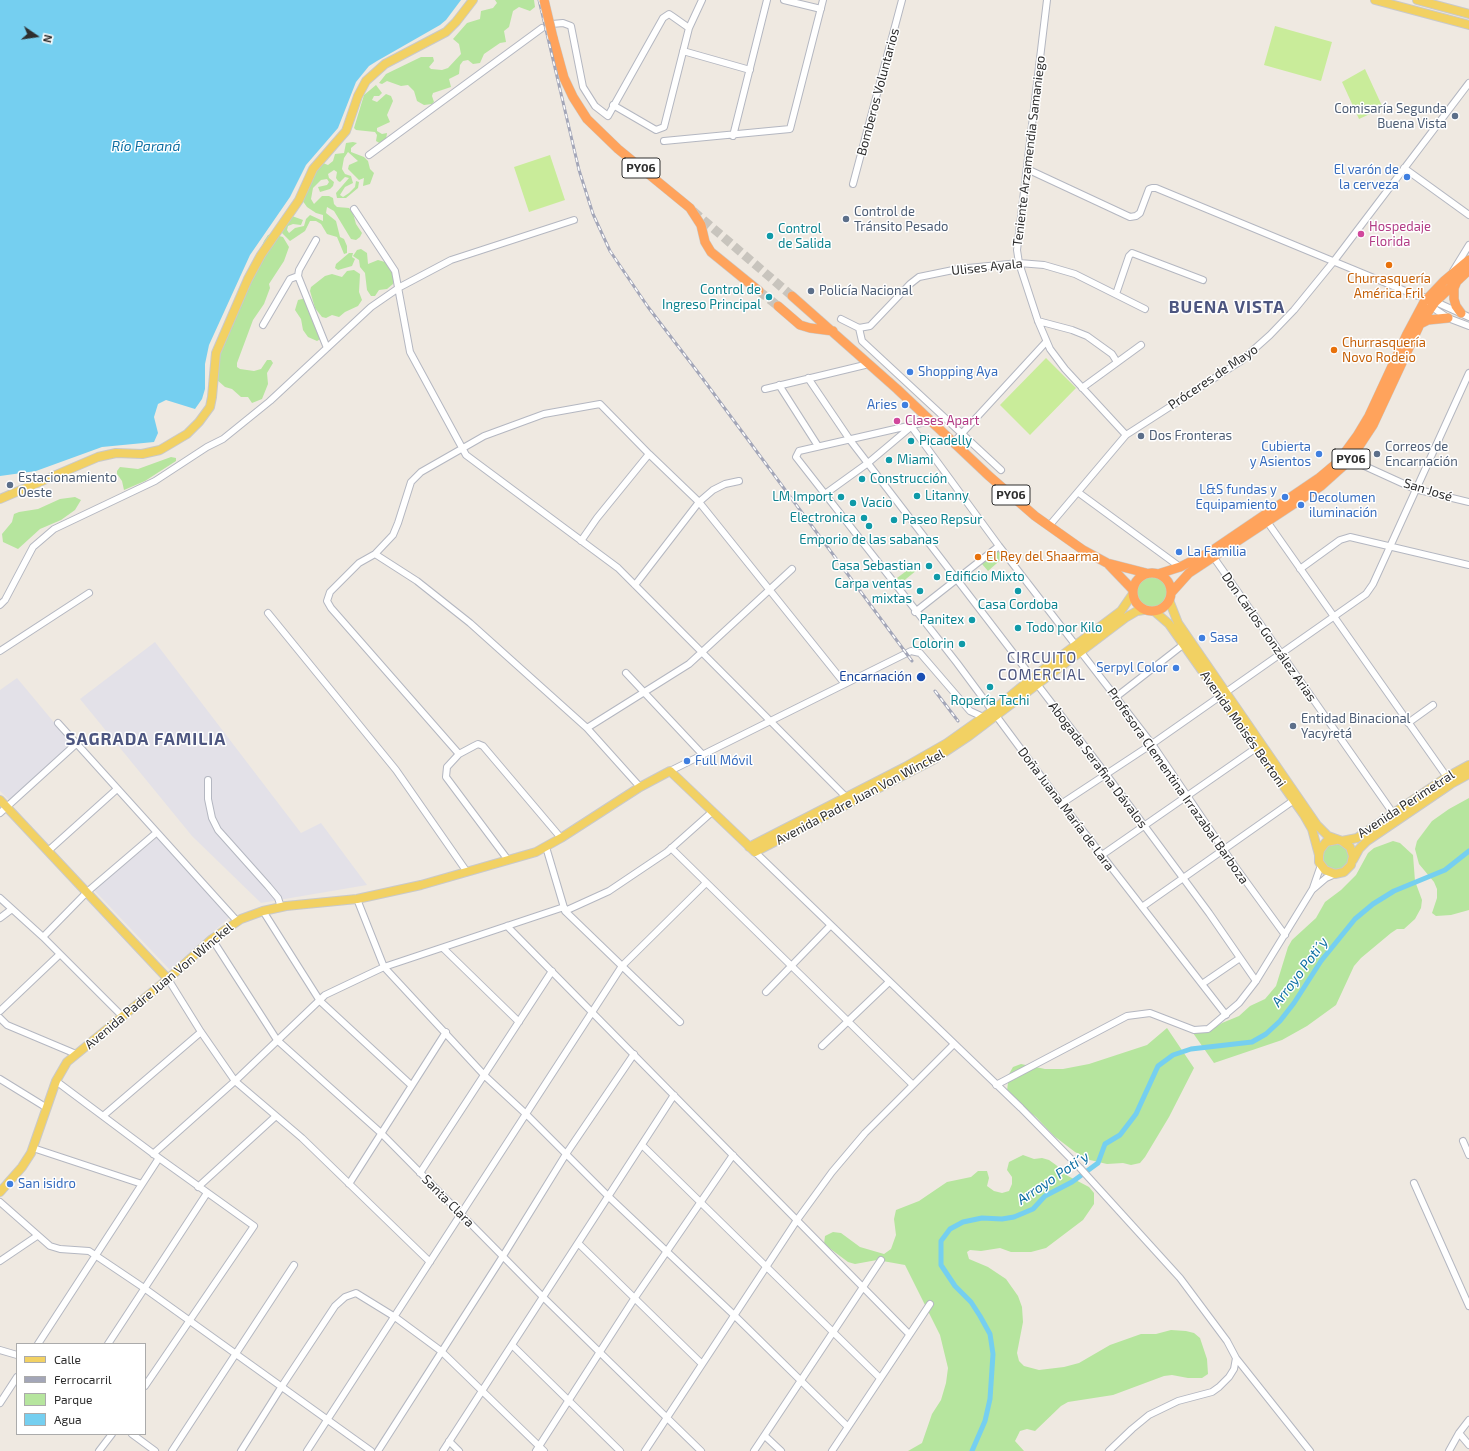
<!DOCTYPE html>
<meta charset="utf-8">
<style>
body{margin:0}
#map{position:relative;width:1469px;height:1451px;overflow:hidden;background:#efe9e1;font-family:"Exo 2",sans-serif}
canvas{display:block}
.legend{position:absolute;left:16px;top:1343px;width:130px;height:92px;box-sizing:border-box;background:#fff;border:1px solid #ababab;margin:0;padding:5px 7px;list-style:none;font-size:12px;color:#2e2e2e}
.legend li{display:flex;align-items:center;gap:8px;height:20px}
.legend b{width:20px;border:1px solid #ababab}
.north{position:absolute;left:16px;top:16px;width:40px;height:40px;-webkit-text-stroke:3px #fff;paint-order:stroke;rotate:103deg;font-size:11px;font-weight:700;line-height:16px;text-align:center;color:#2e2e2e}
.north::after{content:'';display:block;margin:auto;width:14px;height:18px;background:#2e2e2e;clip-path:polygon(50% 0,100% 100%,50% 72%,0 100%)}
</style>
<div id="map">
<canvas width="1469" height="1451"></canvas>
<ul class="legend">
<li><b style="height:5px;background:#f2d163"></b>Calle</li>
<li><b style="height:5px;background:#a3a6b8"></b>Ferrocarril</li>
<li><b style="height:11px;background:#b6e59e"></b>Parque</li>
<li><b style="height:11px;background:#75cff0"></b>Agua</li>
</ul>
<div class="north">N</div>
</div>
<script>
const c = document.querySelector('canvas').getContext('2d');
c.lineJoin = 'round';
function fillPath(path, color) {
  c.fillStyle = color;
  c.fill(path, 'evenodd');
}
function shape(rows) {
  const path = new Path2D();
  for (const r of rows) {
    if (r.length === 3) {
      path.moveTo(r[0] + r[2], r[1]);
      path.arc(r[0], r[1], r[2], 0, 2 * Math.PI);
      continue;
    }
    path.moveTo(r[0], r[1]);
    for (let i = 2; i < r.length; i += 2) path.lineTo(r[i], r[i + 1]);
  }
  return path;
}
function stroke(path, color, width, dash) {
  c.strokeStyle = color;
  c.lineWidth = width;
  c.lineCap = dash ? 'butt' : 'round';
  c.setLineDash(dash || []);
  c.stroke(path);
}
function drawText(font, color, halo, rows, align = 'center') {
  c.font = font + ' "Exo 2",sans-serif';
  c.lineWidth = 3;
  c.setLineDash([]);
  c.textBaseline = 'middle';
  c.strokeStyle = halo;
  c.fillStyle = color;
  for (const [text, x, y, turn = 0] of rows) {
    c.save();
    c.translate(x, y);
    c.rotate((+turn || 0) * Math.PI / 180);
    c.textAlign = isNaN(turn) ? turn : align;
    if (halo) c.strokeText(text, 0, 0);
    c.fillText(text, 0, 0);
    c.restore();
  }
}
const industrial = shape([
 [155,642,301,833,321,823,367,885,261,903,192,836,80,699],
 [17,678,72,744,9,800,0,791,0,690],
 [160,835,231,916,170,970,94,890]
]);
const green = shape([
 [495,0,534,0,535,7,530,11,519,7,513,11,509,27,504,31,506,42,500,43,484,54,480,63,473,64,468,60,463,61,460,65,459,74,449,79,451,87,433,93,432,96,434,102,432,104,424,105,417,101,414,91,408,85,401,86,387,81,382,84,379,83,386,74,421,57,433,57,434,61,429,67,431,69,442,70,448,68,461,54,459,44,453,39,467,23,480,19,481,11,493,8,497,3],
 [376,85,382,93,379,96,374,96,372,100,377,102,386,94,391,96,393,101,387,115,390,122,377,128,377,131,382,134,387,133,386,140,381,144,376,141,377,135,375,132,356,130,354,128,364,95],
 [353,142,357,143,351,148,351,152,364,157,368,161,370,169,374,173,370,184,363,186,364,178,359,180,348,169,349,165,358,161,348,152,344,158,342,169,345,174,351,176,353,183,345,187,340,195,343,197,349,193,355,187,356,181,359,182,358,188,346,198,337,198,336,193,349,178,345,177,340,182,338,181,336,178,337,172,334,170,328,174,329,178,334,182,333,186,330,189,320,192,318,187,327,185,329,182,327,179,321,180,313,188,311,199,314,204,322,196,329,196,333,198,334,204,337,207,349,208,353,213,356,224,362,233,360,237,356,240,351,239,334,211,327,207,326,213,336,221,340,237,344,239,347,246,347,253,344,254,337,237,327,234,321,224,316,221,310,221,305,231,290,241,281,232,292,216,303,220,301,225,293,224,288,226,287,230,289,233,295,228,304,226,306,219,310,215,323,221,323,215,316,213,307,207,302,200,316,172,323,163,328,165,333,161,335,154,344,153,346,143],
 [272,234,283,237,289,247,284,261,269,284,270,288,264,304,253,320,237,363,237,367,240,369,254,371,261,369,267,360,271,360,273,363,267,373,268,384,262,399,252,403,248,397,241,397,232,389,225,387,216,379,213,369,264,241,268,235],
 [361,249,367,253,368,264,378,260,385,262,394,270,393,284,387,289,379,290,375,296,371,296,367,290,365,273,360,267,359,260,353,256,357,250],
 [349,253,353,253,352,257,355,259,352,266,338,270,335,268,336,264],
 [354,270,360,274,359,292,362,300,358,306,345,312,339,317,332,315,326,318,322,317,315,308,310,291,311,287,325,276,332,274,342,277,347,271],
 [306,298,322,338,317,341,308,337,303,330,301,319,295,310,298,300],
 [171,457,176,458,176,461,145,481,124,490,122,481,117,474,117,471,120,467,138,469],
 [75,497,81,500,75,510,61,520,40,529,18,549,3,542,2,534,12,522,14,514,19,512,38,509,60,499],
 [1000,549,1005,556,988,571,982,564],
 [913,566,917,570,901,583,897,578],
 [1152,593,16],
 [1469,798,1469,910,1451,915,1436,916,1432,913,1437,898,1437,889,1434,882,1419,864,1415,849,1417,841,1432,821,1449,809],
 [1393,841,1400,843,1413,855,1415,881,1422,900,1421,908,1415,919,1404,929,1397,929,1391,933,1361,958,1354,966,1336,1005,1307,1026,1282,1040,1214,1063,1193,1033,1206,1033,1222,1023,1239,1016,1250,1006,1265,999,1276,986,1288,947,1292,940,1316,918,1325,902,1341,890,1356,875,1368,853,1374,848],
 [1336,857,14],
 [1167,1028,1194,1068,1169,1117,1145,1157,1140,1163,1131,1165,1123,1163,1107,1164,1090,1160,1075,1152,1054,1136,1036,1117,1010,1097,1007,1091,1009,1074,1013,1067,1021,1064,1045,1069,1063,1069,1089,1064,1147,1045],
 [1023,1155,1034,1159,1042,1158,1049,1160,1056,1165,1068,1176,1089,1187,1094,1193,1094,1204,1083,1220,1046,1248,1031,1252,1011,1252,1000,1248,981,1251,970,1250,967,1252,969,1259,988,1267,1006,1279,1018,1296,1022,1307,1023,1322,1017,1353,1019,1361,1024,1366,1039,1370,1064,1367,1079,1363,1110,1345,1141,1334,1156,1334,1171,1330,1186,1331,1194,1333,1200,1338,1207,1359,1208,1374,1202,1378,1188,1378,1172,1375,1164,1376,1113,1395,1068,1402,1061,1406,1035,1431,1027,1429,1020,1431,1015,1441,1024,1451,908,1451,922,1443,932,1414,941,1400,946,1383,948,1368,940,1335,905,1265,877,1260,855,1264,848,1262,824,1244,825,1236,833,1232,841,1233,860,1247,884,1254,891,1249,896,1235,894,1219,896,1210,919,1201,947,1182,971,1177,978,1171,987,1171,989,1178,987,1186,994,1191,1002,1193,1009,1191,1012,1184,1012,1177,1007,1170,1009,1162]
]);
const pitch = shape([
 [1275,26,1332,42,1321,81,1264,65],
 [1365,69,1383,108,1359,119,1342,82],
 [550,155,565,200,529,212,514,167],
 [1046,358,1076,388,1030,435,1000,405]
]);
const water = shape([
 [0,0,461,0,446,20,440,25,377,61,369,66,356,82,338,128,306,165,290,197,250,255,209,345,205,364,205,389,202,399,195,409,166,400,158,404,154,417,158,433,154,442,102,447,36,471,0,476]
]);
const canal = shape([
 [972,1451,985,1421,990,1399,993,1354,990,1334,980,1316,971,1302,955,1286,941,1265,941,1241,950,1229,963,1222,982,1218,1002,1219,1014,1217,1033,1209,1045,1196,1072,1182,1098,1163,1105,1144,1120,1135,1136,1114,1158,1066,1173,1055,1191,1049,1252,1042,1266,1034,1280,1021,1294,1003,1321,961,1355,919,1373,904,1394,891,1445,870,1469,851]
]);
const highwayTunnel = shape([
 [693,211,792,296],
 [759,291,778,306]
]);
const minor = shape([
 [784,0,821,9],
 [1047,0,1017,250,1019,263,1038,321,1050,349,1065,369,1126,435],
 [552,24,563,23,571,26,583,87,595,106,608,116,663,18,669,14,672,16,689,28],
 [683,51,750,70],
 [613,105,656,130,664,127,689,28,702,0],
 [733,136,767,0],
 [664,141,790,129,823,0],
 [369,155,542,28],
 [1404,168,1469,215],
 [1027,169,1130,217,1136,216,1140,213,1149,189,1152,188,1156,188,1415,295,1427,298,1469,317],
 [853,184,902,0],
 [354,209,395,271,410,352,466,455,618,568,846,797],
 [316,240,299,270,298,276,327,348],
 [1453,271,1469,245],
 [1116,294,1129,256,1132,253,1203,280],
 [1429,305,1448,318,1469,326],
 [841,319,859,328,870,326,910,284,919,277,958,269,1019,263,1044,265,1075,274,1145,309],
 [1038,321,1072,330,1087,336,1112,354,1117,362],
 [263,325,290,279,298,276],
 [859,328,862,341,1001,470],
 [808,378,850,440,1106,774,1209,913,1256,981],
 [779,385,818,446],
 [1082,388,1141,345],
 [765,389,869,364],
 [930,421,799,451,796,457,957,663,1052,791,1226,1015],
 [911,426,999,546,1152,744,1234,865,1285,935],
 [954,442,1046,342],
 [1347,458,1415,489,1469,502],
 [1079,493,1180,567],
 [825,494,868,463,925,415],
 [1266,520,1449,780],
 [1049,526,1126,435,1241,361,1270,335,1294,310,1334,261,1469,83],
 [581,541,597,518,649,454],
 [375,554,417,581,470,623,587,728,640,787],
 [1212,555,1395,816],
 [1300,569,1340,540,1350,537,1469,565],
 [635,585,699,502,713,490,725,484,739,481],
 [0,605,5,600,33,547,54,529,155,481,207,447,223,439,270,401,371,307,400,287,451,260,574,220],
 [915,612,999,546],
 [268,613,396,770,467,872],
 [0,651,89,593],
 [626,673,703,755],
 [1116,697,1184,644],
 [58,723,237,921],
 [1408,723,1433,705],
 [587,728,689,664,792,569],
 [459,754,331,608,327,601,330,592,359,563,375,554,393,535,398,523,411,482,421,472,484,436,544,414,600,404,649,454,699,502,845,684],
 [670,771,911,651,920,653,970,711,983,717],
 [208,780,208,799,212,818,218,830,268,886,278,898,281,907],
 [1061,804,1152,744,1366,594,1373,584,1469,373],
 [0,813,76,744],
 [546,847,565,911,680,1022],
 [671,848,912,1084],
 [48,851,117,789],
 [755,852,1021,1108,1080,1168,1180,1278,1227,1341,1236,1358,1234,1369,1229,1377,1219,1387,1212,1392,1178,1401,1149,1415,1132,1429,1109,1451],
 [1102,855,1259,746],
 [508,860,446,777,447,767,459,754,474,746,478,744,483,746,561,838],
 [1313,888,1321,865],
 [0,898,43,937,123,1017],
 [357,899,384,967,485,1076,526,1114,609,1197,734,1315,848,1427],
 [1142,907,1297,798],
 [263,911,320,1001,411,1085],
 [0,918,12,909],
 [507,926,909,1334],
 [43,937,87,892,156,833],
 [212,939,277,1040,381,1133,543,1297,701,1451],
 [443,948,519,1022],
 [168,979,201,1032,235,1081,302,1138,430,1262],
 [1202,984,1240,958],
 [766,992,830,926],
 [0,1011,59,955],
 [0,1018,7,1025,76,1054],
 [822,1046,889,982],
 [0,1079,47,1108],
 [56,1081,159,1158,254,1226,145,1386],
 [996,1085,1127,1016,1150,1013,1194,1030,1208,1029,1213,1025,1239,1003,1256,981,1312,890,1326,878,1335,874],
 [103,1116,201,1032],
 [1463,1141,1469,1155],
 [642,1145,880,1378],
 [33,1148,142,1184],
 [153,1154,235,1081,325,995,384,967,564,907,565,911,609,891,667,852,712,812],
 [420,1173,552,971],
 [1414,1183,1469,1306],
 [349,1184,446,1032],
 [198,1187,276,1116],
 [0,1202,50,1246,60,1249,89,1251,144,1288,371,1451],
 [578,1243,702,1364],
 [0,1261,37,1236],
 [38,1344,159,1158],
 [108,1344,207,1193],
 [512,1345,620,1451],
 [0,1350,17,1355],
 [1236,1358,1310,1451],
 [0,1403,17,1377],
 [1459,1433,1469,1445],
 [132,1434,155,1451],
 [765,1436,781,1451],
 [449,1441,459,1451],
 [99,1451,112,1434],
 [172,1451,294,1265],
 [241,1451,282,1386,335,1306,345,1297,356,1293,395,1317,441,1351,544,1451],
 [307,1451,622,966,706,883],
 [378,1451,503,1256,566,1154,634,1054],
 [443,1451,674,1095],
 [536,1451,634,1299,733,1155],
 [645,1451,797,1220,832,1172,865,1133,954,1044],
 [754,1451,881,1260],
 [832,1451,930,1304],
 [1449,1451,1459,1433,1469,1420]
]);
const major = shape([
 [1375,0,1469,25],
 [1417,0,1469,14],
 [0,499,98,457,116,453,142,454,160,450,187,434,199,422,210,407,212,397,216,353,248,279,261,255,299,200,313,169,346,131,358,96,366,81,385,64,446,32,456,22,473,0],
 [1169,600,1178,623,1317,825,1328,836,1342,841,1350,847,1353,856,1351,865,1344,872,1335,874,1325,870,1319,862,1319,856,1320,850,1326,842,1336,840],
 [1154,611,1169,624,1304,815,1312,829,1319,855],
 [0,800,168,979],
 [1342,841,1357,838,1447,777,1469,765],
 [749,847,905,767,947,743,992,711,1032,678,1121,611,1132,595],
 [1353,860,1359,849,1367,841,1451,784,1469,774],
 [0,1192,22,1167,31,1153,56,1081,67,1062,168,979,212,939,241,919,263,911,286,906,357,899,421,885,536,852,561,838,640,787,670,771,755,852,933,760,969,736,1125,618,1137,611,1144,610]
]);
const highway = shape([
 [553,38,564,78,573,97,587,119,618,149,690,208,701,225,705,242,711,252,759,291],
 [1457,281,1454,288,1454,299,1456,306,1461,313],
 [792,296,897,389,989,476,1035,516,1083,550,1107,563,1146,573],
 [778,306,800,325,810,328,833,331],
 [1420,324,1428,320,1448,318],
 [1109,565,1132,589],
 [1152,592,19],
 [1158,574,1180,567,1210,552,1319,478,1338,462,1357,436,1369,416,1407,334,1424,302,1444,281,1469,260],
 [1171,593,1189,573,1321,486,1350,460,1373,425,1420,324,1435,302,1469,270]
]);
const rail = shape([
 [539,0,579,170,593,214,610,251,648,307,700,375,912,661],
 [935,691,958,721]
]);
const highwayBridge = shape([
 [544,0,553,38]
]);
const markers = [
 [1455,116,4,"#5c6f8a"],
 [1407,177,4,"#3f7fe0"],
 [846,219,4,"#5c6f8a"],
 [1361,234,4,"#d1479c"],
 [770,236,4,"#0f9aa8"],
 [1389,265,4,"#e8710a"],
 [811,291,4,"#5c6f8a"],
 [769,297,4,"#0f9aa8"],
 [1334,350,4,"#e8710a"],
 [910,372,4,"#3f7fe0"],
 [905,405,4,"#3f7fe0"],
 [897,421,4,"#d1479c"],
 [1141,436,4,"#5c6f8a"],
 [911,441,4,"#0f9aa8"],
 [1319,454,4,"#3f7fe0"],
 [1377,454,4,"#5c6f8a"],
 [889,460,4,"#0f9aa8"],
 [862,479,4,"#0f9aa8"],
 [10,485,4,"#5c6f8a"],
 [917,496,4,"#0f9aa8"],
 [841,497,4,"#0f9aa8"],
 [1285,497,4,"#3f7fe0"],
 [853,503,4,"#0f9aa8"],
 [1301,505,4,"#3f7fe0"],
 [864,518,4,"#0f9aa8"],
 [894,520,4,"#0f9aa8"],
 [869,526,4,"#0f9aa8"],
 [1179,552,4,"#3f7fe0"],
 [978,557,4,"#e8710a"],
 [929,566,4,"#0f9aa8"],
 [937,577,4,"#0f9aa8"],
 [920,591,4,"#0f9aa8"],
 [1018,591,4,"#0f9aa8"],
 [972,620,4,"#0f9aa8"],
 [1018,628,4,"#0f9aa8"],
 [1202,638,4,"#3f7fe0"],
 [962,644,4,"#0f9aa8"],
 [1176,668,4,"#3f7fe0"],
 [921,677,5,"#1a4fb4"],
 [990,687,4,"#0f9aa8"],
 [1293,726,4,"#5c6f8a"],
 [687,761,4,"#3f7fe0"],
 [10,1184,4,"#3f7fe0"]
];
const shields = [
 [641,168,38],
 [1351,459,38],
 [1011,495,38]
];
const shieldNames = [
 ["PY06",641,168],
 ["PY06",1351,459],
 ["PY06",1011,495]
];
const streetNames = [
 ["Bomberos Voluntarios",878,92,-75],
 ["Teniente Arzamendia Samaniego",1029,151,-83],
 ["Ulises Ayala",987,267,-6],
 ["Próceres de Mayo",1213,377,-34],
 ["San José",1428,490,17],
 ["Don Carlos González Arias",1269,637,55],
 ["Avenida Moisés Bertoni",1243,729,55],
 ["Abogada Serafina Dávalos",1098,765,53],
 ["Profesora Clementina Irrazabal Barboza",1178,786,55],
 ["Avenida Padre Juan Von Winckel",860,797,-28],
 ["Avenida Perimetral",1406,804,-33],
 ["Doña Juana María de Lara",1066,809,53],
 ["Avenida Padre Juan Von Winckel",159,986,-40],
 ["Santa Clara",448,1201,45]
];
const serviceNames = [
 ["Comisaría Segunda",1447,109,"right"],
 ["Buena Vista",1447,124,"right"],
 ["Control de",854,212],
 ["Tránsito Pesado",854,227],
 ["Policía Nacional",819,291],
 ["Dos Fronteras",1149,436],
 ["Correos de",1385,447],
 ["Encarnación",1385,462],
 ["Estacionamiento",18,478],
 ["Oeste",18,493],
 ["Entidad Binacional",1301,719],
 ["Yacyretá",1301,734]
];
const shopNames = [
 ["El varón de",1399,170,"right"],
 ["la cerveza",1399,185,"right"],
 ["Shopping Aya",918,372],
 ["Aries",897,405,"right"],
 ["Cubierta",1311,447,"right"],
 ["y Asientos",1311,462,"right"],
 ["L&S fundas y",1277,490,"right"],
 ["Equipamiento",1277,505,"right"],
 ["Decolumen",1309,498],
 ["iluminación",1309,513],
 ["La Familia",1187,552],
 ["Sasa",1210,638],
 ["Serpyl Color",1168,668,"right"],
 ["Full Móvil",695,761],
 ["San isidro",18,1184]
];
const hotelNames = [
 ["Hospedaje",1369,227],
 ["Florida",1369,242],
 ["Clases Apart",905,421]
];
const cultureNames = [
 ["Control",778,229],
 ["de Salida",778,244],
 ["Control de",761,290,"right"],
 ["Ingreso Principal",761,305,"right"],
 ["Picadelly",919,441],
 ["Miami",897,460],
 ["Construcción",870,479],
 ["Litanny",925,496],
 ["LM Import",833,497,"right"],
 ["Vacio",861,503],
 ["Electronica",856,518,"right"],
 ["Paseo Repsur",902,520],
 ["Emporio de las sabanas",869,540,"center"],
 ["Casa Sebastian",921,566,"right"],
 ["Edificio Mixto",945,577],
 ["Carpa ventas",912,584,"right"],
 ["mixtas",912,599,"right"],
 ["Casa Cordoba",1018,605,"center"],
 ["Panitex",964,620,"right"],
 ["Todo por Kilo",1026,628],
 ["Colorin",954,644,"right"],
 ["Ropería Tachi",990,701,"center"]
];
const foodNames = [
 ["Churrasquería",1389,279,"center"],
 ["América Fril",1389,294,"center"],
 ["Churrasquería",1342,343],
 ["Novo Rodeio",1342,358],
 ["El Rey del Shaarma",986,557]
];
const transitNames = [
 ["Encarnación",912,677]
];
const waterNames = [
 ["Río Paraná",146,146],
 ["Arroyo Poti´y",1300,972,-53],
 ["Arroyo Poti´y",1053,1178,-34]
];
const quarterNames = [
 ["CIRCUITO",1042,658],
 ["COMERCIAL",1042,675]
];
const districtNames = [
 ["BUENA VISTA",1227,307],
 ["SAGRADA FAMILIA",146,739]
];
fillPath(industrial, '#e3e1e8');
fillPath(green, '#b6e59e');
fillPath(pitch, '#c9ec9a');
fillPath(water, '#75cff0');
stroke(canal, '#75cff0', 5);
stroke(highwayTunnel, '#c8c4bd', 9, [9, 4.5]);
stroke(minor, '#b4b7c1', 8);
stroke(major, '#c9c9c9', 10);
stroke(highway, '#c9c9c9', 10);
stroke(minor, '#fff', 6);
stroke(major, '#f2d163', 8);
stroke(highway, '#ffa35c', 9);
stroke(rail, '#a3a6b8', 3);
stroke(rail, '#fff', 1.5, [4.5]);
stroke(highwayBridge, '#c9c9c9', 10, []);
stroke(highwayBridge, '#ffa35c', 9);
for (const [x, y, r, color] of markers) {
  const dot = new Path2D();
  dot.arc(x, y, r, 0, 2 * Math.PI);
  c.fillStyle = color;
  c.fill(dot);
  stroke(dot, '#fff', 1.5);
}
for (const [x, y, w] of shields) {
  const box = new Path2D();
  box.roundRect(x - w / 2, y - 10, w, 20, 3);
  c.fillStyle = '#fff';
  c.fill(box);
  stroke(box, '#2e2e2e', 1);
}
drawText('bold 12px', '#2e2e2e', null, shieldNames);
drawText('13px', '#2e2e2e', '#fff', streetNames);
drawText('13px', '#4e5e75', '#fff', serviceNames, 'left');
drawText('13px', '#366cbe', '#fff', shopNames, 'left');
drawText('13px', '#b23c85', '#fff', hotelNames, 'left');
drawText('13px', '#0d838f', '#fff', cultureNames, 'left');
drawText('13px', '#c56008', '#fff', foodNames, 'left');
drawText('13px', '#164399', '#fff', transitNames, 'right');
drawText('italic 14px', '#0d6fa3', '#fff', waterNames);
c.letterSpacing = '1px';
drawText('15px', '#4d5680', '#fff', quarterNames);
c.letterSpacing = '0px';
c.letterSpacing = '1px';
drawText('bold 17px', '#4d5680', '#fff', districtNames);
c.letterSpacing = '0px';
</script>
